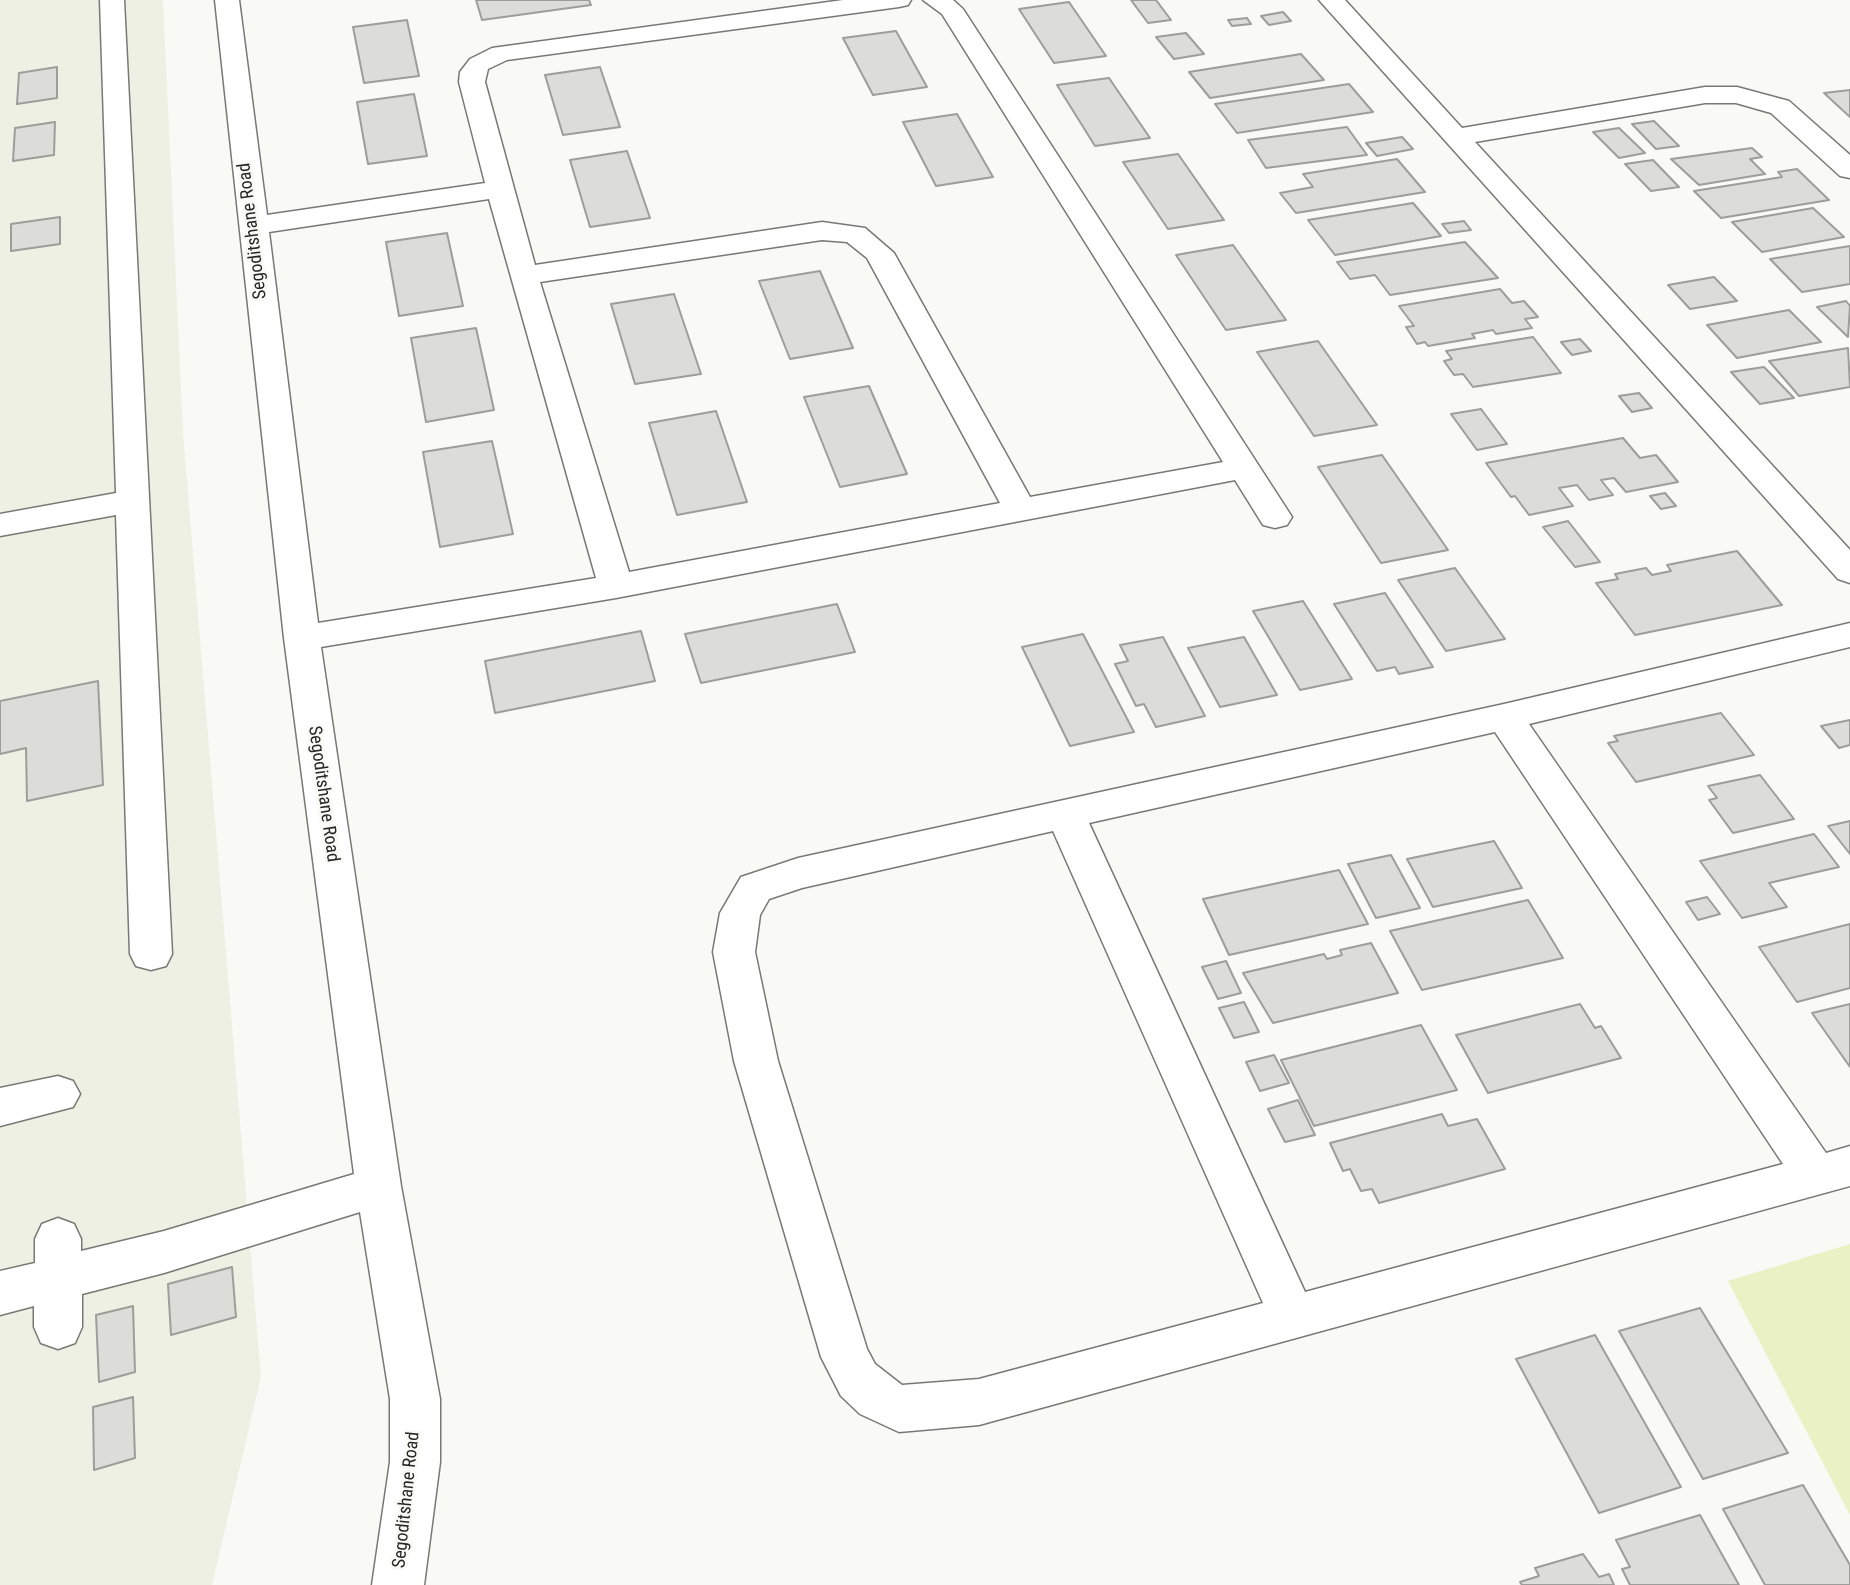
<!DOCTYPE html>
<style>
body{margin:0}
canvas{display:block;background:#f9faf5}
</style>
<canvas width="1850" height="1585"></canvas>
<script>
const c = document.querySelector('canvas').getContext('2d');
c.lineJoin = 'round';
function fillPath(path, color) {
  c.fillStyle = color;
  c.fill(path, 'evenodd');
}
function shape(rows) {
  const path = new Path2D();
  for (const r of rows) {
    path.moveTo(r[0], r[1]);
    for (let i = 2; i < r.length; i += 2) path.lineTo(r[i], r[i + 1]);
  }
  return path;
}
function stroke(path, color, width, dash) {
  c.strokeStyle = color;
  c.lineWidth = width;
  c.lineCap = dash ? 'butt' : 'round';
  c.setLineDash(dash || []);
  c.stroke(path);
}
function drawText(font, color, halo, rows, align = 'center') {
  c.font = font + ' "Roboto Condensed",sans-serif';
  c.lineWidth = 6;
  c.setLineDash([]);
  c.textBaseline = 'middle';
  c.strokeStyle = halo;
  c.fillStyle = color;
  for (const [text, x, y, turn = 0] of rows) {
    c.save();
    c.translate(x, y);
    c.rotate((+turn || 0) * Math.PI / 180);
    c.textAlign = isNaN(turn) ? turn : align;
    if (halo) c.strokeText(text, 0, 0);
    c.fillText(text, 0, 0);
    c.restore();
  }
}
const built = shape([
 [0,0,163,0,183,432,261,1377,212,1585,0,1585]
]);
const green = shape([
 [1850,1244,1850,1515,1728,1281]
]);
const building = shape([
 [476,0,589,0,591,5,482,20,476,0],
 [1131,0,1156,0,1171,20,1148,23,1131,0],
 [1069,2,1106,56,1054,63,1019,9,1069,2],
 [1283,12,1291,21,1269,25,1261,16,1283,12],
 [1247,18,1251,24,1232,26,1228,20,1247,18],
 [407,20,419,76,364,83,353,27,407,20],
 [896,31,927,87,873,95,843,38,896,31],
 [1186,33,1204,54,1174,59,1156,37,1186,33],
 [1301,54,1324,80,1210,98,1189,72,1301,54],
 [57,67,57,98,17,104,19,73,57,67],
 [600,67,620,127,563,135,545,75,600,67],
 [1109,78,1150,138,1095,146,1057,85,1109,78],
 [1349,84,1373,112,1237,133,1215,104,1349,84],
 [1850,90,1850,117,1824,93,1850,90],
 [414,94,427,156,368,164,357,102,414,94],
 [957,114,993,177,936,186,903,122,957,114],
 [1654,121,1679,146,1656,149,1632,124,1654,121],
 [55,122,54,155,13,161,15,128,55,122],
 [1347,127,1367,155,1266,168,1248,140,1347,127],
 [1619,128,1645,153,1619,158,1593,132,1619,128],
 [1402,137,1413,149,1377,156,1366,143,1402,137],
 [1752,148,1762,157,1750,159,1765,174,1699,185,1671,159,1752,148],
 [627,151,650,218,590,227,570,160,627,151],
 [1178,154,1224,220,1168,229,1123,162,1178,154],
 [1397,159,1425,192,1296,213,1280,193,1313,187,1303,174,1397,159],
 [1653,160,1679,187,1651,191,1625,164,1653,160],
 [1797,169,1829,200,1721,218,1694,191,1782,177,1778,172,1797,169],
 [1413,203,1441,236,1335,255,1308,220,1413,203],
 [1813,208,1844,237,1762,252,1732,222,1813,208],
 [60,217,60,244,11,251,11,224,60,217],
 [1464,221,1471,230,1449,233,1442,224,1464,221],
 [447,233,463,306,399,316,386,242,447,233],
 [1465,242,1498,278,1390,295,1375,275,1350,279,1337,262,1465,242],
 [1233,245,1286,320,1226,330,1176,255,1233,245],
 [1850,246,1850,284,1802,292,1770,259,1850,246],
 [820,271,853,348,790,359,759,281,820,271],
 [1714,277,1737,301,1690,309,1668,285,1714,277],
 [1500,289,1512,303,1524,301,1538,317,1525,319,1532,328,1496,334,1493,330,1472,334,1475,338,1428,346,1425,342,1417,344,1406,327,1414,326,1399,306,1500,289],
 [674,294,701,374,635,384,611,304,674,294],
 [1846,301,1850,306,1848,337,1817,307,1846,301],
 [1789,310,1821,342,1737,358,1707,325,1789,310],
 [476,328,494,410,426,422,411,338,476,328],
 [1533,337,1561,373,1473,387,1463,374,1454,375,1444,361,1452,359,1446,351,1533,337],
 [1580,339,1591,351,1572,355,1561,342,1580,339],
 [1318,341,1377,425,1314,436,1257,352,1318,341],
 [1848,348,1850,387,1799,396,1769,361,1848,348],
 [1764,367,1794,398,1760,404,1731,372,1764,367],
 [869,386,907,474,840,487,804,397,869,386],
 [1639,393,1652,408,1632,412,1619,396,1639,393],
 [1481,409,1507,444,1477,450,1451,414,1481,409],
 [716,411,747,502,677,515,649,423,716,411],
 [1623,438,1640,458,1656,455,1678,482,1626,492,1614,478,1601,480,1613,495,1589,500,1577,485,1559,488,1573,506,1529,515,1515,496,1511,497,1486,463,1623,438],
 [492,441,513,534,440,547,423,452,492,441],
 [1382,455,1448,550,1381,563,1318,467,1382,455],
 [1665,493,1676,506,1661,509,1650,496,1665,493],
 [1568,521,1600,562,1575,567,1543,527,1568,521],
 [1737,551,1782,605,1635,635,1596,583,1618,579,1615,574,1646,568,1652,575,1671,571,1667,565,1737,551],
 [1455,568,1505,639,1446,651,1398,580,1455,568],
 [1385,593,1433,667,1399,674,1395,667,1377,671,1334,604,1385,593],
 [1303,601,1352,679,1300,690,1253,611,1303,601],
 [837,604,855,652,701,683,685,634,837,604],
 [641,631,655,681,495,713,485,661,641,631],
 [1083,634,1134,732,1070,746,1022,647,1083,634],
 [1163,637,1205,716,1156,727,1144,704,1136,706,1115,664,1128,661,1120,645,1163,637],
 [1244,637,1277,695,1220,707,1188,648,1244,637],
 [98,681,103,785,27,801,26,748,0,754,0,701,98,681],
 [1721,713,1754,755,1636,782,1608,743,1618,741,1614,736,1721,713],
 [1850,720,1850,745,1839,748,1821,726,1850,720],
 [1760,775,1794,819,1733,833,1709,800,1717,798,1708,786,1760,775],
 [1850,821,1850,854,1828,826,1850,821],
 [1814,834,1839,867,1769,883,1787,907,1742,918,1700,861,1814,834],
 [1494,841,1522,888,1433,907,1407,859,1494,841],
 [1391,855,1420,908,1376,918,1348,864,1391,855],
 [1339,870,1368,924,1229,955,1203,899,1339,870],
 [1707,897,1720,914,1698,920,1686,902,1707,897],
 [1528,900,1563,958,1422,990,1390,931,1528,900],
 [1850,924,1850,988,1797,1002,1759,947,1850,924],
 [1371,943,1398,993,1273,1023,1243,973,1324,954,1327,959,1342,955,1340,950,1371,943],
 [1226,961,1241,993,1218,999,1202,967,1226,961],
 [1244,1002,1259,1032,1234,1038,1219,1008,1244,1002],
 [1580,1004,1595,1028,1601,1026,1621,1058,1488,1093,1456,1035,1580,1004],
 [1850,1004,1850,1067,1812,1013,1850,1004],
 [1421,1025,1457,1090,1314,1126,1281,1060,1421,1025],
 [1274,1055,1289,1083,1260,1091,1246,1062,1274,1055],
 [1298,1100,1315,1135,1285,1142,1268,1109,1298,1100],
 [1442,1114,1448,1126,1477,1119,1505,1169,1379,1203,1372,1189,1361,1191,1350,1169,1343,1171,1330,1143,1442,1114],
 [232,1267,236,1317,171,1335,168,1284,232,1267],
 [133,1306,135,1372,99,1382,96,1315,133,1306],
 [1700,1308,1788,1453,1703,1479,1619,1331,1700,1308],
 [1595,1335,1681,1487,1599,1513,1516,1359,1595,1335],
 [133,1397,135,1458,94,1470,93,1407,133,1397],
 [1803,1485,1850,1565,1850,1585,1765,1585,1723,1509,1803,1485],
 [1700,1515,1739,1585,1630,1585,1622,1569,1630,1567,1616,1540,1700,1515],
 [1583,1554,1599,1577,1609,1574,1614,1585,1522,1585,1520,1582,1539,1576,1535,1568,1583,1554]
]);
const minor = shape([
 [100,0,124,0,172,954,166,966,151,970,136,966,130,954,116,515,0,536,0,514,116,493,100,0],
 [215,0,239,0,267,215,485,183,459,82,460,72,470,59,492,48,843,0,911,0,908,5,899,7,507,60,488,69,485,82,535,265,822,222,865,228,894,253,1030,497,1223,462,942,14,923,0,953,0,963,9,1292,517,1287,525,1275,528,1263,525,1235,480,616,598,321,647,401,1186,440,1399,440,1462,424,1585,372,1585,390,1462,390,1399,360,1212,164,1273,82,1294,82,1327,75,1343,58,1349,41,1343,34,1327,34,1306,0,1315,0,1271,35,1263,35,1239,42,1224,58,1218,74,1224,81,1239,81,1251,164,1231,354,1174,284,638,215,0],
 [489,199,596,578,318,623,269,232,489,199],
 [822,240,847,242,867,258,1000,503,629,572,540,282,822,240],
 [1319,0,1345,0,1462,128,1705,87,1737,87,1789,101,1850,155,1850,178,1840,176,1771,113,1736,103,1705,103,1475,142,1850,550,1850,583,1838,579,1319,0],
 [1850,623,1850,647,1529,724,1826,1153,1850,1146,1850,1186,979,1425,899,1432,860,1414,841,1396,821,1357,734,1061,713,952,720,913,741,877,798,858,1504,704,1850,623],
 [1495,732,1783,1164,1305,1292,1089,823,1495,732],
 [1053,831,1263,1303,979,1379,902,1385,875,1364,867,1349,778,1061,755,952,760,915,769,899,802,888,1053,831],
 [58,1076,73,1081,80,1094,73,1107,0,1126,0,1088,58,1076]
]);
const streetNames = [
 ["Segoditshane Road",253,231,-97],
 ["Segoditshane Road",323,794,82],
 ["Segoditshane Road",407,1500,-84]
];
fillPath(built, '#eef0e3');
fillPath(green, '#e9f1c5');
fillPath(building, '#dcddd8');
stroke(building, '#9d9e9a', 2);
stroke(minor, '#787975', 3);
fillPath(minor, '#fff');
drawText('18px', '#262625', '#f9faf5', streetNames);
</script>
